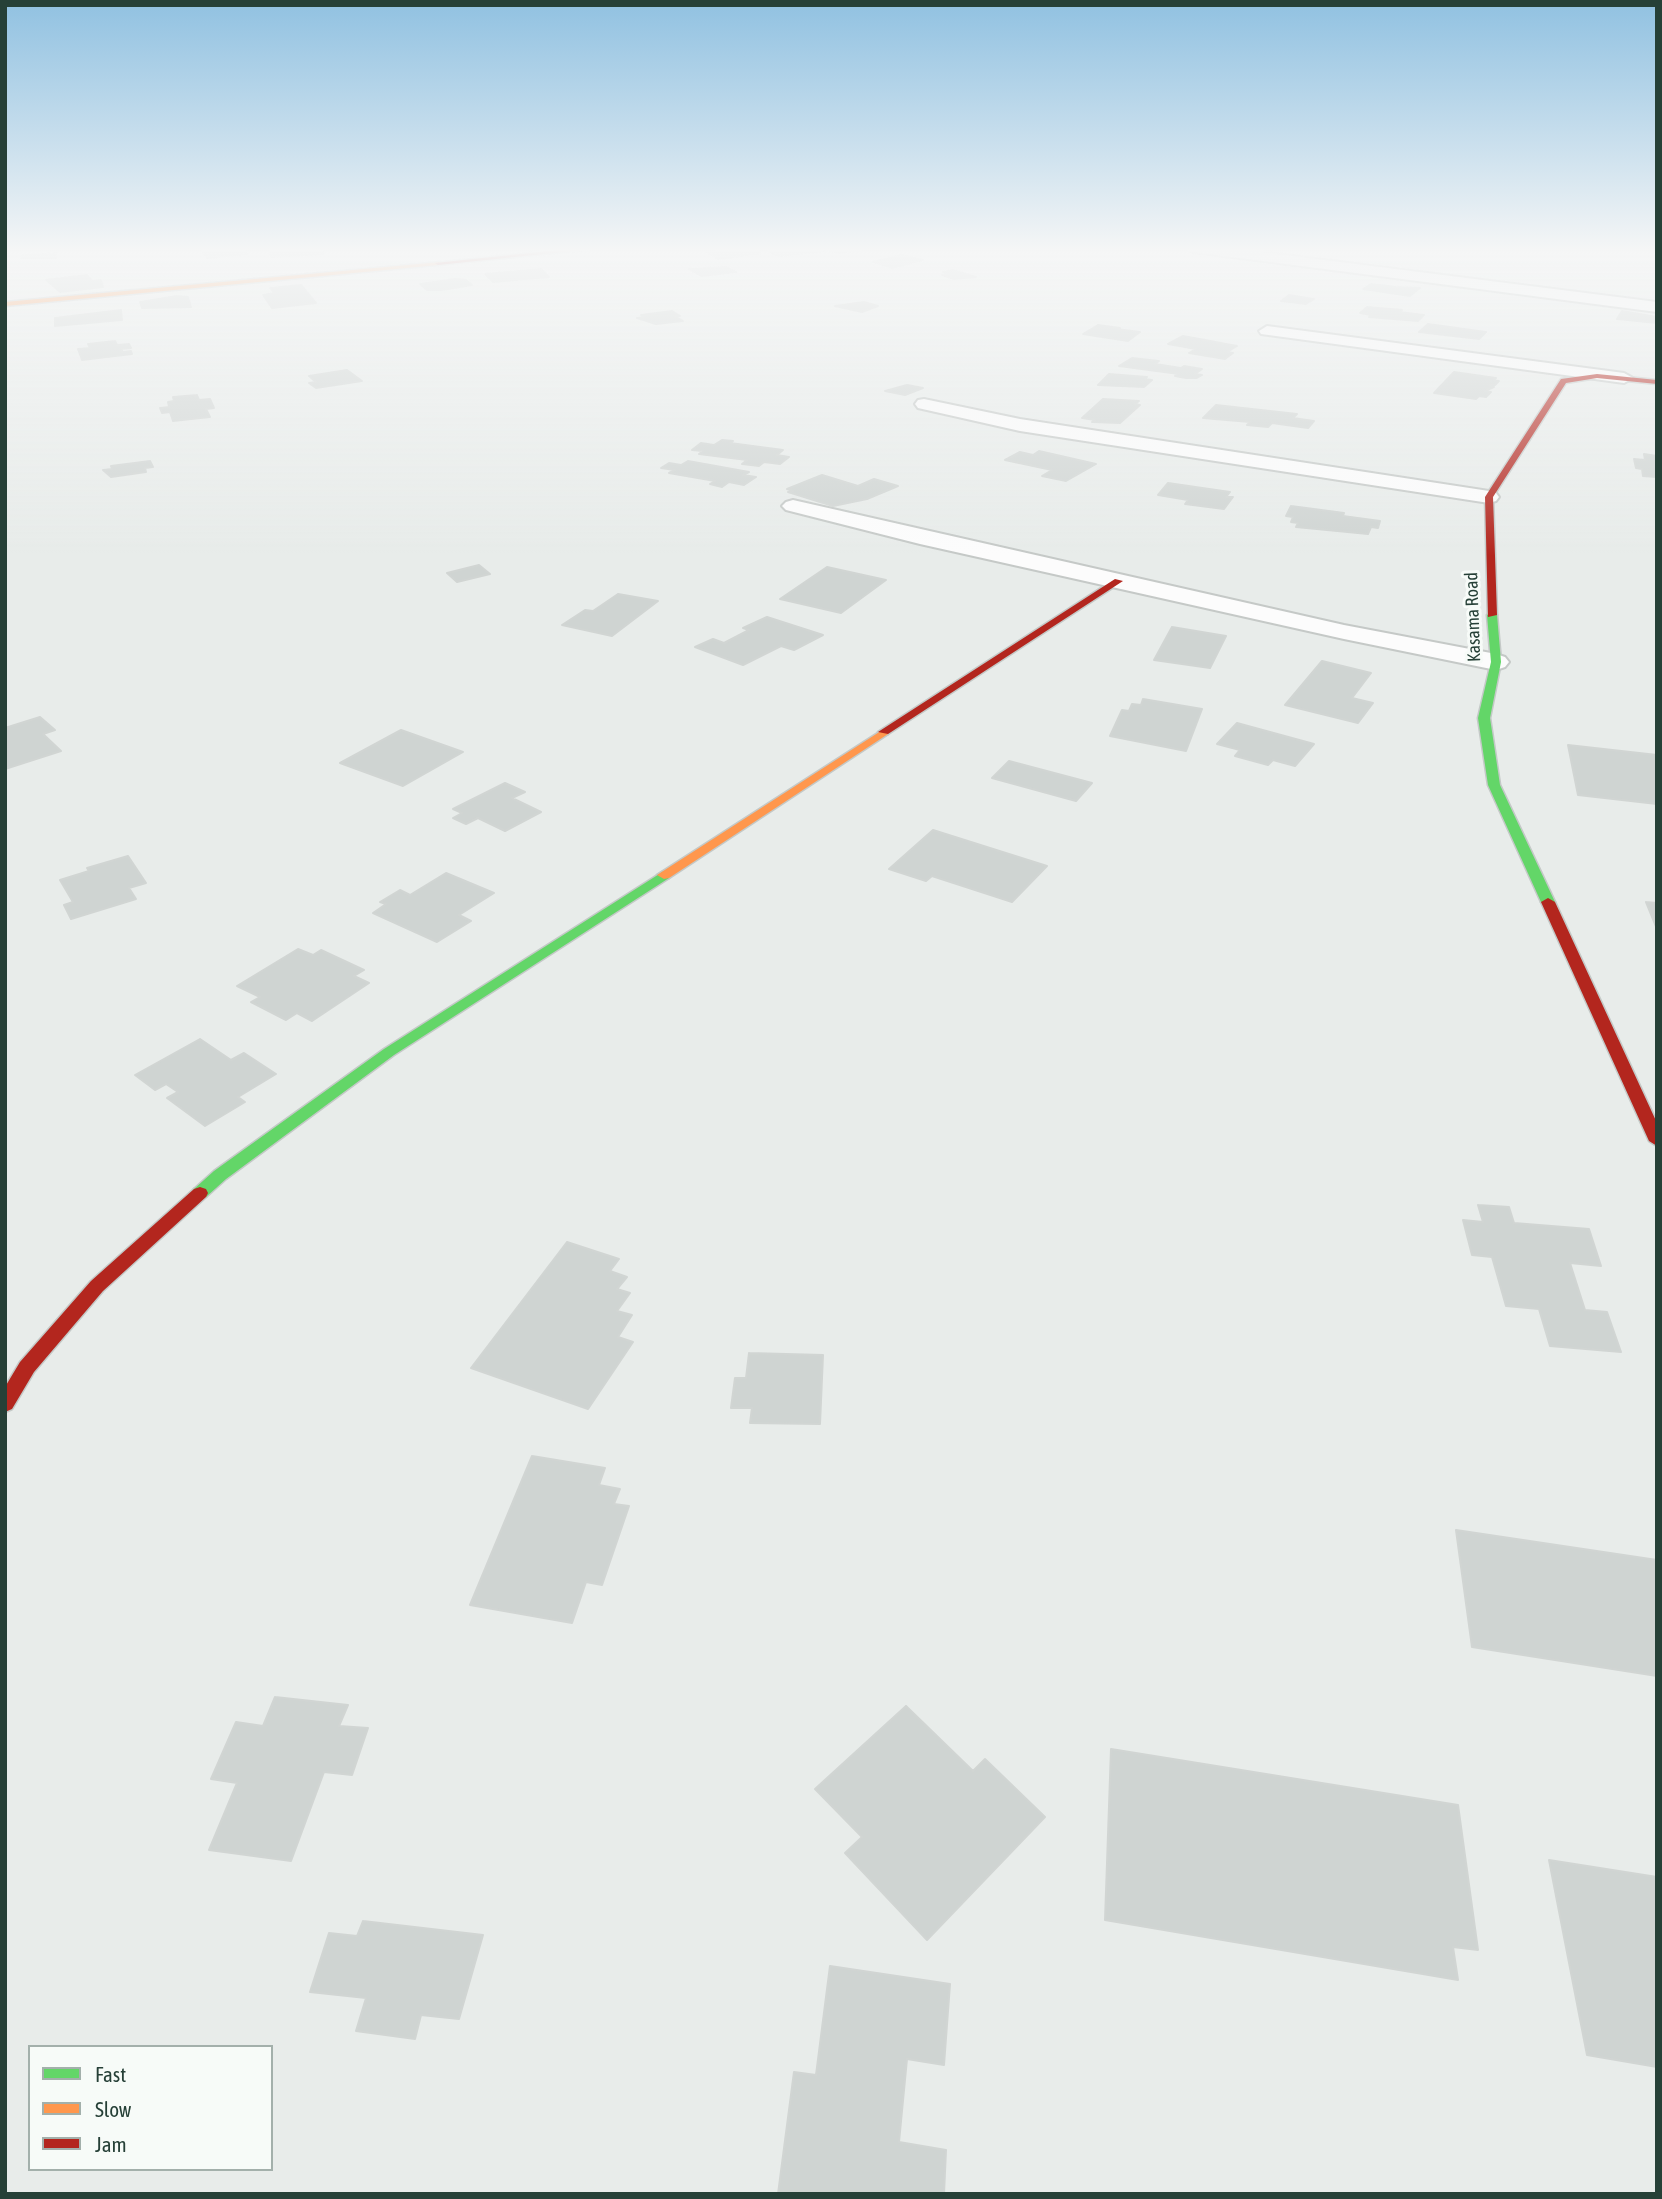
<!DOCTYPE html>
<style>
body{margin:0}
#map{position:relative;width:1662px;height:2199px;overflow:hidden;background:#e8ecea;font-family:"Asap Condensed",sans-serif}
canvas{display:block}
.frame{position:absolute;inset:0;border:7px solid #264037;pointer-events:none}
.legend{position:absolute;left:28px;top:2045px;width:245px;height:126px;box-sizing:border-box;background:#f7fbf8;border:2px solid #a3b0ab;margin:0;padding:9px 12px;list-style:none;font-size:21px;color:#264037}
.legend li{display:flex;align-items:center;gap:14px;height:35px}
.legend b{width:35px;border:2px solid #a3b0ab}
</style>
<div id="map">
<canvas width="1662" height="2199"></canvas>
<div class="frame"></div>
<ul class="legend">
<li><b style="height:9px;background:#63d668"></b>Fast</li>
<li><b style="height:9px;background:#ff974d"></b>Slow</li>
<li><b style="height:9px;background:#b3261e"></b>Jam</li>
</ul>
</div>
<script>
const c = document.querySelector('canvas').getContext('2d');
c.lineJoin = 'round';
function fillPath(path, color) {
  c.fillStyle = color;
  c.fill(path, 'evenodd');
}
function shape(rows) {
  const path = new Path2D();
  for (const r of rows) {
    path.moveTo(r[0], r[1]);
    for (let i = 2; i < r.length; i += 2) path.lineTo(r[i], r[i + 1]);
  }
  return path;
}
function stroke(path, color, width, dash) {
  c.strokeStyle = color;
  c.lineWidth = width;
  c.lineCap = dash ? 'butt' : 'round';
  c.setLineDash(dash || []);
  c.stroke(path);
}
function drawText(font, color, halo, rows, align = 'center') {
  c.font = font + ' "Asap Condensed",sans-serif';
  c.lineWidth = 6;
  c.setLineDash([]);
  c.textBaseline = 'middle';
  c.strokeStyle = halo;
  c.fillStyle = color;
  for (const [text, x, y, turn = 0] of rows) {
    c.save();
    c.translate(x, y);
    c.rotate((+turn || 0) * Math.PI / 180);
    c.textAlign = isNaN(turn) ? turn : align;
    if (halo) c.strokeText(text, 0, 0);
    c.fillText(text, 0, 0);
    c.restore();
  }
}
const building = shape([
 [242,248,247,254,207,258,202,251,242,248],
 [322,248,323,254,271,257,270,251,322,248],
 [753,248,761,253,718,259,707,252,753,248],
 [788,248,818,248,823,251,779,256,769,251,788,248],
 [871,248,839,253,823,249,824,248,871,248],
 [56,253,56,258,21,258,22,256,56,253],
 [902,255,923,260,892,268,873,262,902,255],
 [726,267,736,272,701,276,689,269,726,267],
 [541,269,549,277,493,282,485,274,541,269],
 [953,270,976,277,954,279,942,275,949,274,943,272,953,270],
 [87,275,92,281,101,280,103,287,60,292,46,280,87,275],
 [455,279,466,280,472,285,442,290,427,290,420,284,455,279],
 [1371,284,1396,287,1420,288,1410,296,1363,289,1371,284],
 [301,285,316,303,272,308,263,295,274,293,270,288,301,285],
 [1289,295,1314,299,1306,304,1281,301,1289,295],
 [177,296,188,297,191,307,142,308,140,302,177,296],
 [864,302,878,306,862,312,835,306,864,302],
 [1367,307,1402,310,1399,312,1424,315,1418,321,1369,317,1371,315,1360,313,1367,307],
 [121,310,122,320,55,326,55,318,121,310],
 [672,311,680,316,675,316,683,321,656,324,637,318,645,317,641,315,672,311],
 [1622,311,1657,317,1657,323,1617,319,1622,311],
 [1428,324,1486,332,1479,339,1419,332,1428,324],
 [1098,325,1120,328,1117,329,1140,332,1128,341,1083,334,1098,325],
 [1183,336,1205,340,1237,346,1227,352,1233,353,1225,359,1189,353,1196,349,1168,344,1183,336],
 [115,341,117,345,129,344,131,348,121,349,123,352,131,351,132,354,82,360,78,349,90,348,88,344,115,341],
 [1132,358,1159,361,1155,364,1181,368,1184,366,1202,369,1195,374,1202,375,1197,378,1186,378,1175,376,1179,374,1119,366,1132,358],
 [347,370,362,381,316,388,309,383,316,382,309,376,347,370],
 [1454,372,1496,378,1494,380,1499,381,1495,385,1489,385,1494,387,1485,391,1491,392,1486,397,1479,396,1476,399,1434,393,1454,372],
 [1109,374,1147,377,1145,379,1152,380,1144,387,1098,385,1109,374],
 [907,385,923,388,905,395,885,391,907,385],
 [197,395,199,400,210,399,214,408,206,409,210,417,173,421,170,412,162,413,160,408,169,407,168,402,174,401,173,397,197,395],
 [1103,399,1139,401,1135,404,1140,405,1120,423,1092,422,1095,420,1082,418,1103,399],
 [1216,405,1297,414,1293,418,1314,421,1308,428,1272,423,1268,427,1247,425,1250,422,1203,418,1216,405],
 [722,440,733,441,730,443,783,450,777,455,789,457,780,464,764,462,759,466,742,464,747,460,699,454,703,451,692,450,701,443,714,445,722,440],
 [1039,451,1096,464,1066,481,1042,476,1052,470,1005,460,1020,452,1033,455,1039,451],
 [1644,454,1657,456,1657,477,1643,476,1642,469,1636,468,1634,459,1645,460,1644,454],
 [150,461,153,467,145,468,146,472,111,477,103,470,112,469,111,466,150,461],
 [688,461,749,472,743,475,756,477,744,485,729,482,722,487,710,484,715,481,669,473,675,470,661,468,669,463,681,465,688,461],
 [822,475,858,486,874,479,898,486,867,499,833,506,788,492,793,491,787,489,822,475],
 [1168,483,1230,492,1226,497,1233,497,1224,509,1185,504,1188,500,1158,495,1168,483],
 [1291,506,1344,513,1343,516,1380,521,1378,528,1371,527,1368,534,1296,527,1298,523,1291,522,1293,517,1286,516,1291,506],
 [479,565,490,574,457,582,447,573,479,565],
 [827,567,886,580,841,613,780,599,827,567],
 [618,594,658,601,612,636,562,625,585,610,593,611,618,594],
 [767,617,823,635,794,650,781,646,743,665,695,647,713,639,724,643,749,630,743,628,767,617],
 [1172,627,1226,636,1210,668,1154,660,1172,627],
 [1322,661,1371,673,1352,698,1373,703,1358,723,1285,705,1322,661],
 [1143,699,1202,709,1186,751,1110,736,1122,710,1129,711,1132,704,1141,705,1143,699],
 [40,717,55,730,43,734,61,751,5,769,5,728,40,717],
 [1237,723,1314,744,1295,766,1273,760,1268,765,1235,756,1240,750,1217,744,1237,723],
 [401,730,463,752,403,786,340,763,401,730],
 [1568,745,1657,755,1657,804,1578,795,1568,745],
 [1009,761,1092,783,1076,801,992,778,1009,761],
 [505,783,525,792,512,798,541,812,505,831,478,818,466,824,453,818,462,813,453,809,505,783],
 [933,830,1047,866,1012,902,932,876,926,881,889,869,933,830],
 [128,856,146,883,129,888,136,899,71,919,64,905,73,902,60,880,89,871,87,868,128,856],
 [446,873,494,893,459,915,471,921,437,942,373,913,386,904,380,902,400,890,410,895,446,873],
 [1646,902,1657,903,1657,929,1646,902],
 [298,949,313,955,321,950,364,970,354,976,369,983,312,1021,297,1013,286,1020,251,1002,260,997,237,986,298,949],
 [200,1039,231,1060,244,1053,276,1074,238,1097,245,1102,205,1126,167,1098,178,1092,166,1084,155,1090,135,1075,200,1039],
 [1478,1205,1509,1207,1514,1223,1589,1229,1601,1266,1570,1263,1585,1310,1607,1312,1621,1352,1550,1346,1539,1309,1506,1306,1492,1257,1472,1255,1463,1220,1483,1222,1478,1205],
 [567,1242,619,1259,610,1271,627,1277,617,1289,630,1293,617,1311,632,1315,618,1337,633,1342,588,1409,471,1368,567,1242],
 [749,1353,823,1355,820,1424,750,1423,752,1408,731,1408,735,1378,746,1378,749,1353],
 [532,1456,605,1468,599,1485,620,1489,614,1504,629,1506,602,1585,586,1582,572,1623,470,1605,532,1456],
 [1456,1530,1657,1560,1657,1676,1472,1647,1456,1530],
 [275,1697,348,1705,339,1726,368,1728,352,1775,324,1772,291,1861,209,1850,237,1783,211,1779,236,1722,263,1726,275,1697],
 [906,1706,973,1771,985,1759,1045,1817,927,1940,845,1853,862,1837,815,1789,906,1706],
 [1111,1749,1458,1805,1478,1950,1453,1947,1458,1980,1105,1920,1111,1749],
 [1549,1860,1657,1877,1657,2067,1587,2055,1549,1860],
 [363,1921,483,1935,459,2019,421,2015,415,2039,356,2031,366,1998,310,1992,329,1933,357,1936,363,1921],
 [830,1966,950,1984,944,2065,907,2059,899,2142,946,2150,944,2194,778,2194,794,2072,816,2075,830,1966]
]);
const street = shape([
 [1186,248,1229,248,1657,302,1657,312,1193,252,1186,248],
 [1267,326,1624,373,1633,378,1624,383,1261,334,1259,331,1267,326],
 [924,399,1020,419,1489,491,1496,493,1499,497,1496,501,1489,503,1020,431,918,408,915,404,918,400,924,399],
 [793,500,1344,625,1496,654,1505,657,1509,662,1505,667,1496,670,1344,639,920,544,786,510,782,506,786,502,793,500]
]);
const fast = shape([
 [1492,612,1497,615,1501,662,1490,718,1500,785,1555,902,1548,906,1541,902,1488,785,1478,718,1491,662,1487,615,1492,612],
 [664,871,669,872,669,878,394,1055,226,1179,206,1197,194,1197,192,1193,194,1189,214,1171,384,1049,664,871]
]);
const slow = shape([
 [440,262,438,265,5,306,5,302,440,262],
 [884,729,888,730,888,734,669,878,664,879,657,875,884,729]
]);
const jam = shape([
 [576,248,601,248,438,265,435,263,576,248],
 [1597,374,1657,380,1657,384,1597,378,1566,383,1493,497,1497,615,1488,617,1485,497,1561,379,1597,374],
 [1115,579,1123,581,888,734,878,732,1115,579],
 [1548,898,1555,902,1657,1123,1657,1146,1649,1141,1541,902,1548,898],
 [200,1187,206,1189,208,1193,206,1197,103,1291,34,1372,12,1409,5,1412,5,1387,20,1362,91,1281,194,1189,200,1187]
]);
const farStreetnames = [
 ["Kasama Road",1473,617,-92]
];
fillPath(building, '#cfd4d2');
stroke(building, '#d1d5d3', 2);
stroke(street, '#c5c9c7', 4);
stroke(fast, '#c4c9c7', 3);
stroke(slow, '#c4c9c7', 3);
stroke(jam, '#c4c9c7', 3);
fillPath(street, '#fcfcfc');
fillPath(fast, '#63d668');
fillPath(slow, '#ff974d');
fillPath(jam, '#b3261e');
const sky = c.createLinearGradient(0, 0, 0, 556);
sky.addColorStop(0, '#90c1e1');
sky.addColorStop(0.45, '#f5f6f6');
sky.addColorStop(1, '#f5f6f600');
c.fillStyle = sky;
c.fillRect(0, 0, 1662, 556);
drawText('18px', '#264037', '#f7fbf8', farStreetnames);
</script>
